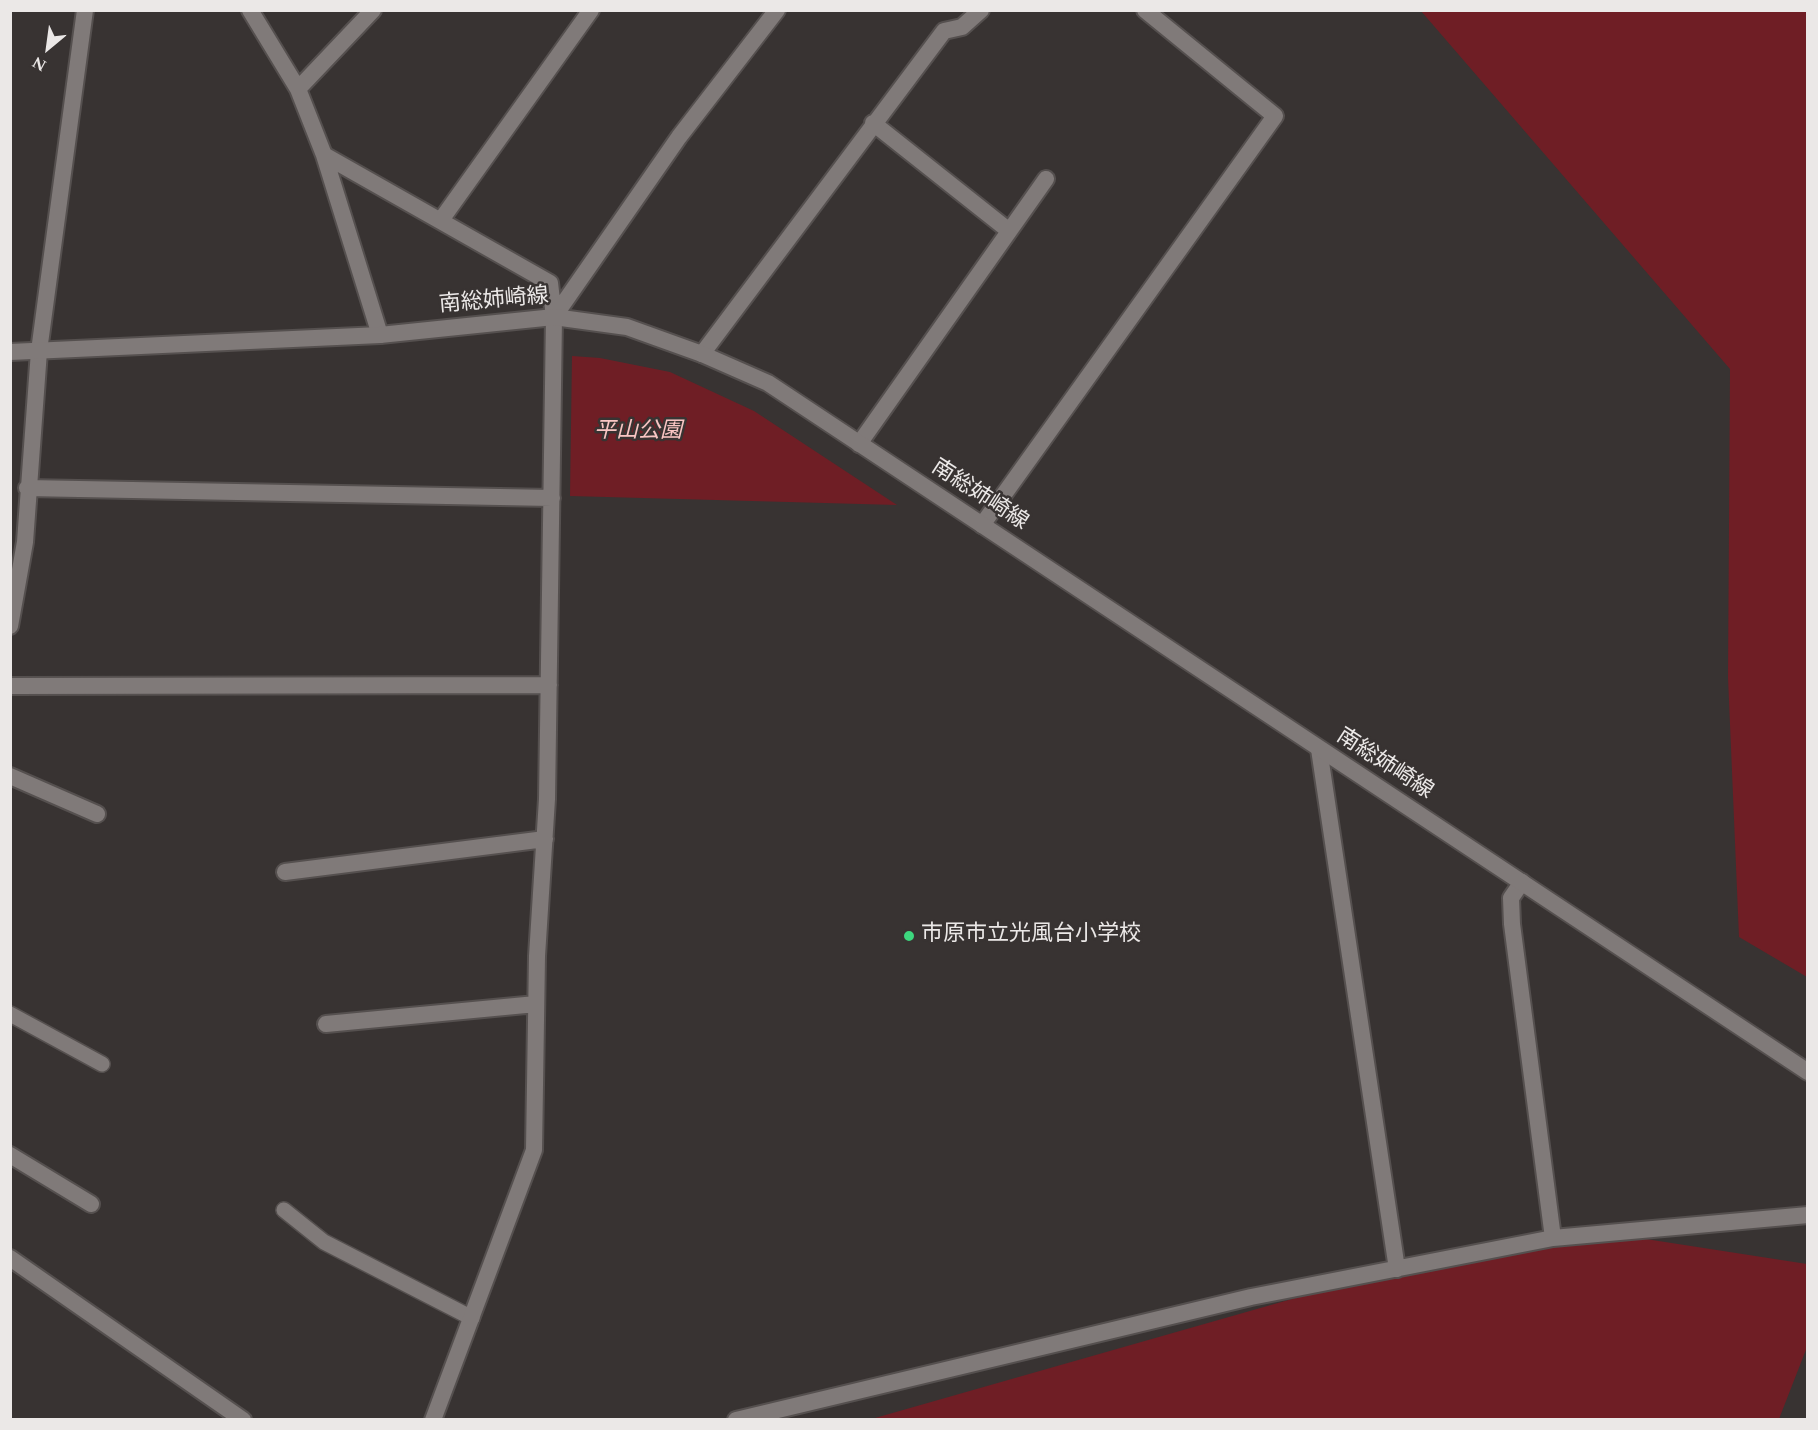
<!DOCTYPE html>
<meta charset="utf-8">
<style>
body{margin:0}
#map{position:relative;width:1818px;height:1430px;overflow:hidden;background:#383332;font-family:Spectral,serif}
canvas{display:block}
.frame{position:absolute;inset:0;border:12px solid #ebe8e7;pointer-events:none}
.north{position:absolute;left:18px;top:18px;width:60px;height:60px;-webkit-text-stroke:4px #383332;paint-order:stroke;rotate:209deg;font-size:16px;font-weight:700;line-height:24px;text-align:center;color:#ebe8e7}
.north::after{content:'';display:block;margin:auto;width:21px;height:27px;background:#ebe8e7;clip-path:polygon(50% 0,100% 100%,50% 72%,0 100%)}
</style>
<div id="map">
<canvas width="1818" height="1430"></canvas>
<div class="frame"></div>
<div class="north">N</div>
</div>
<script>
const c = document.querySelector('canvas').getContext('2d');
c.lineJoin = 'round';
function fillPath(path, color) {
  c.fillStyle = color;
  c.fill(path, 'evenodd');
}
function shape(rows) {
  const path = new Path2D();
  for (const r of rows) {
    path.moveTo(r[0], r[1]);
    for (let i = 2; i < r.length; i += 2) path.lineTo(r[i], r[i + 1]);
  }
  return path;
}
function stroke(path, color, width, dash) {
  c.strokeStyle = color;
  c.lineWidth = width;
  c.lineCap = dash ? 'butt' : 'round';
  c.setLineDash(dash || []);
  c.stroke(path);
}
function drawText(font, color, halo, rows, align = 'center') {
  c.font = font + ' Spectral,"Noto Sans JP",serif';
  c.lineWidth = 5;
  c.setLineDash([]);
  c.textBaseline = 'middle';
  c.strokeStyle = halo;
  c.fillStyle = color;
  for (const [text, x, y, turn = 0] of rows) {
    c.save();
    c.translate(x, y);
    c.rotate((+turn || 0) * Math.PI / 180);
    c.textAlign = isNaN(turn) ? turn : align;
    if (halo) c.strokeText(text, 0, 0);
    c.fillText(text, 0, 0);
    c.restore();
  }
}
const green = shape([
 [1421,11,1807,11,1807,977,1739,937,1728,677,1730,369],
 [572,356,600,358,670,372,754,411,897,505,570,496],
 [1607,1233,1807,1264,1807,1347,1779,1419,868,1420,1397,1269]
]);
const service = shape([
 [10,1014,102,1064],
 [284,1210,324,1242,472,1318]
]);
const minor = shape([
 [250,10,298,89,324,155,380,335],
 [298,89,373,10],
 [873,123,1008,230],
 [324,155,550,283,554,317,547,799,537,956,534,1150,433,1420],
 [441,220,591,10],
 [554,317,679,137,777,10],
 [702,354,944,31,962,27,981,10],
 [859,444,1046,179],
 [27,488,552,498],
 [982,525,1275,116,1145,10],
 [10,626,25,542,39,351,85,10],
 [10,686,549,685],
 [1319,749,1397,1269],
 [10,776,97,814],
 [285,872,545,839],
 [1522,882,1511,898,1512,924,1553,1238],
 [326,1024,536,1004],
 [10,1155,91,1204],
 [10,1258,243,1420],
 [736,1420,1251,1297,1553,1238,1808,1215]
]);
const secondary = shape([
 [10,352,380,335,554,317,627,327,702,354,768,383,1808,1072]
]);
const markers = [
 [909,936,6,"#3dd77e"]
];
const streetNames = [
 ["南総姉崎線",494,302,-5],
 ["南総姉崎線",979,496,33],
 ["南総姉崎線",1384,765,33]
];
const parkNames = [
 ["平山公園",638,433]
];
const poiNames = [
 ["市原市立光風台小学校",921,936]
];
fillPath(green, '#6f1e25');
stroke(service, '#55504f', 18);
stroke(minor, '#55504f', 20);
stroke(secondary, '#55504f', 20);
stroke(service, '#807a79', 15);
stroke(minor, '#807a79', 16);
stroke(secondary, '#807a79', 16);
for (const [x, y, r, color] of markers) {
  const dot = new Path2D();
  dot.arc(x, y, r, 0, 2 * Math.PI);
  c.fillStyle = color;
  c.fill(dot);
  stroke(dot, '#383332', 2);
}
drawText('22px', '#ebe8e7', '#383332', streetNames);
drawText('italic 22px', '#f9c5c3', '#383332', parkNames);
drawText('22px', '#ebe8e7', '#383332', poiNames, 'left');
</script>
